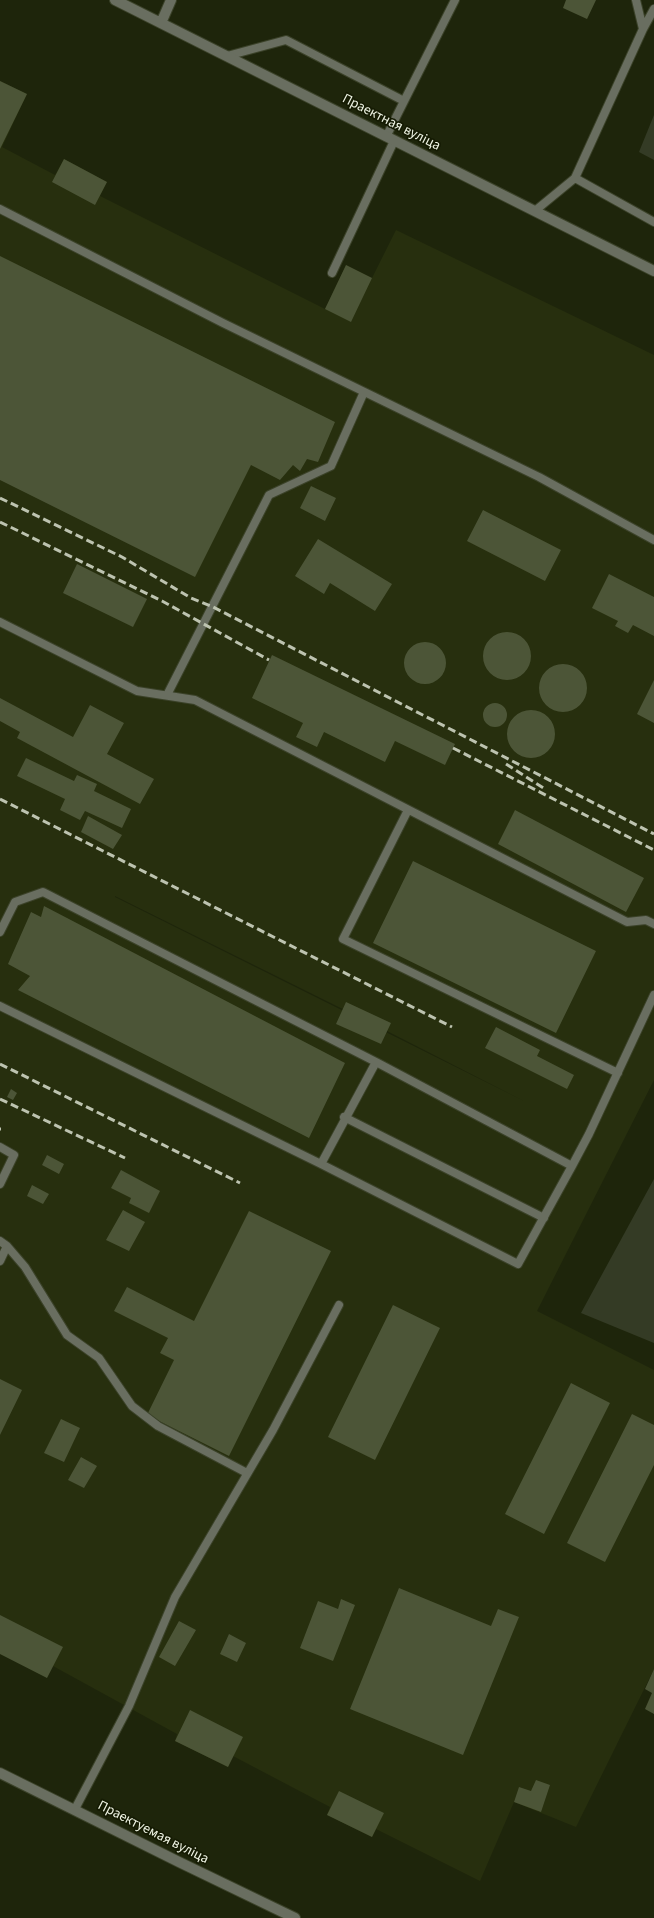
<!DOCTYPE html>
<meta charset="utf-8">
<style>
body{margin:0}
canvas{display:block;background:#1e250b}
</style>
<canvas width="654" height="1918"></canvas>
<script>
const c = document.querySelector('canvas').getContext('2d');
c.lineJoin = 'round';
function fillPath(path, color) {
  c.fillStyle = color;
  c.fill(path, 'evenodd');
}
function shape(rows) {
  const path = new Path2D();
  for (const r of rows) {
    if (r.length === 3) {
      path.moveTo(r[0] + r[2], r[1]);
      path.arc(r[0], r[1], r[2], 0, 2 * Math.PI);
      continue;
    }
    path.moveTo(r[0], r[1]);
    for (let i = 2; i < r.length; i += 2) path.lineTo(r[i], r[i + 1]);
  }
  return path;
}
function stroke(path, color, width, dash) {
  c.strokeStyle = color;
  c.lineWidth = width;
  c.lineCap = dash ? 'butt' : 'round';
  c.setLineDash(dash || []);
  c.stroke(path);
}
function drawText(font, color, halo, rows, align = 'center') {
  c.font = font + ' "Source Sans 3",sans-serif';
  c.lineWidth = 3.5;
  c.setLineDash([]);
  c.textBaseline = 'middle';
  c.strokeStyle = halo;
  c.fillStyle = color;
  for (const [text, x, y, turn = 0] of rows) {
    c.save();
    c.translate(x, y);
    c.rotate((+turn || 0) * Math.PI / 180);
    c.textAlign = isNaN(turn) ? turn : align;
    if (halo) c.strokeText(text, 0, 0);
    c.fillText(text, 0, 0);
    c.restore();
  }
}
const built = shape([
 [0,81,27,94,2,147,55,175,64,159,107,182,100,196,325,309,346,265,372,278,396,230,654,355,654,1080,537,1311,654,1370,654,1669,576,1827,514,1802,480,1881,376,1829,372,1837,327,1815,330,1807,233,1756,228,1767,175,1741,177,1734,53,1666,0,1654],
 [115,896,387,1031,524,1101,115,897]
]);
const green = shape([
 [654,115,654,160,639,152],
 [654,1179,654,1343,581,1313]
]);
const building = shape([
 [566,0,596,0,587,19,563,8],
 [0,81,27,94,0,149],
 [64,159,107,182,95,205,52,182],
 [0,256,335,422,318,462,307,459,300,471,293,465,280,480,251,465,195,577,0,480],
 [346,265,372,278,351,322,325,309],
 [311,486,336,498,325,521,300,508],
 [483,510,561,550,545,581,467,541],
 [318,539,392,584,375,611,330,583,324,594,295,576],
 [77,564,147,599,133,627,63,593],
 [609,574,654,597,654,636,633,625,628,633,615,626,618,621,592,608],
 [507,656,24],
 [425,663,21],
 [272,655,455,744,445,765,395,741,385,762,324,732,317,747,296,737,303,723,252,698],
 [563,688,24],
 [654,680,654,723,637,714],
 [0,698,73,737,90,705,124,723,107,754,154,779,140,804,17,738,20,732,0,721],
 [495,715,12],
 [531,734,24],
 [26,758,74,781,77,775,97,784,94,791,131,809,122,828,85,811,80,820,60,810,65,799,17,776],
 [515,810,644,878,626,912,498,844],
 [88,816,122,835,113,849,81,832],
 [413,861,596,951,556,1033,373,943],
 [44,906,345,1063,309,1138,18,990,30,976,8,964,31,912,41,917],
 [346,1002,391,1023,381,1044,336,1024],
 [496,1027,540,1050,537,1056,574,1075,567,1089,485,1048],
 [11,1089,17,1093,13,1100,7,1097],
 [47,1155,64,1164,59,1174,42,1165],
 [121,1170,160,1191,149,1213,129,1203,131,1198,111,1188],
 [32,1185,49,1194,43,1204,27,1196],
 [123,1210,145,1222,129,1251,106,1240],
 [249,1211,331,1251,229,1456,147,1415,174,1360,160,1353,168,1338,114,1311,127,1287,194,1321],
 [393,1305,440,1328,375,1460,328,1437],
 [0,1379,22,1390,0,1435],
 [571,1383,610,1403,544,1534,505,1514],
 [632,1414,654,1425,654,1465,605,1562,567,1543],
 [61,1419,80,1428,64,1462,44,1453],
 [81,1457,97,1466,84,1488,68,1480],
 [399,1588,491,1626,498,1609,519,1617,463,1755,350,1709],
 [341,1599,355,1605,333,1661,300,1648,318,1601,338,1609],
 [0,1615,63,1647,47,1678,0,1654],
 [179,1621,196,1630,175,1666,159,1657],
 [229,1634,246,1643,237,1662,220,1654],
 [654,1669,654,1714,645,1709,652,1693,645,1689],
 [190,1710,243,1737,228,1767,175,1741],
 [536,1780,550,1785,541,1812,514,1802,519,1787,531,1791],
 [339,1791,384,1813,372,1837,327,1815]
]);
const lane = shape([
 [643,29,654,9],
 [227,56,286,40,404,101],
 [386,137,455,0],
 [575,178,654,222],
 [0,209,223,323,539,477,654,540],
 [536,210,575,178,643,29,636,0],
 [332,273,394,141],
 [0,622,137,691,195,700,627,922,646,920,654,924],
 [167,695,269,495,331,466,364,392],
 [408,810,343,939,618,1073],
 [0,932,15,902,43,892,376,1062],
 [0,1006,321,1164],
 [344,1117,544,1218],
 [0,1147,14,1155,0,1184],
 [572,1166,376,1062,321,1164,518,1264,572,1166,589,1134,654,995],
 [0,1241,7,1246],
 [0,1261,7,1246,25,1267,67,1335,99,1358,132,1406,158,1426,247,1473],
 [75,1809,129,1706,175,1597,273,1430,339,1305]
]);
const street = shape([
 [115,0,654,271],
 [161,23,171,0],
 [0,1773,179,1862,295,1918]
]);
const rail = shape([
 [0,498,122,557,191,598,213,607,654,834],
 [0,522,162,601,269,660],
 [453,748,654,850],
 [506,764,545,789],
 [0,799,452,1027],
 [0,1064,240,1183],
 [0,1099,125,1158],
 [0,1129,1,1129]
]);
const streetNames = [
 ["Праектная вуліца",391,123,27],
 ["Праектуемая вуліца",153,1833,27]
];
fillPath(built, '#272f0e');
fillPath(green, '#343b25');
fillPath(building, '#4c5537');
stroke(lane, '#3b4229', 10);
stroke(street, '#3b4229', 12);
stroke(lane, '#696e60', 8);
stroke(street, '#696e60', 10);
stroke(rail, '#bdc3b0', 3, [8, 4]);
drawText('14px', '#eff4e4', '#151b03', streetNames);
</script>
